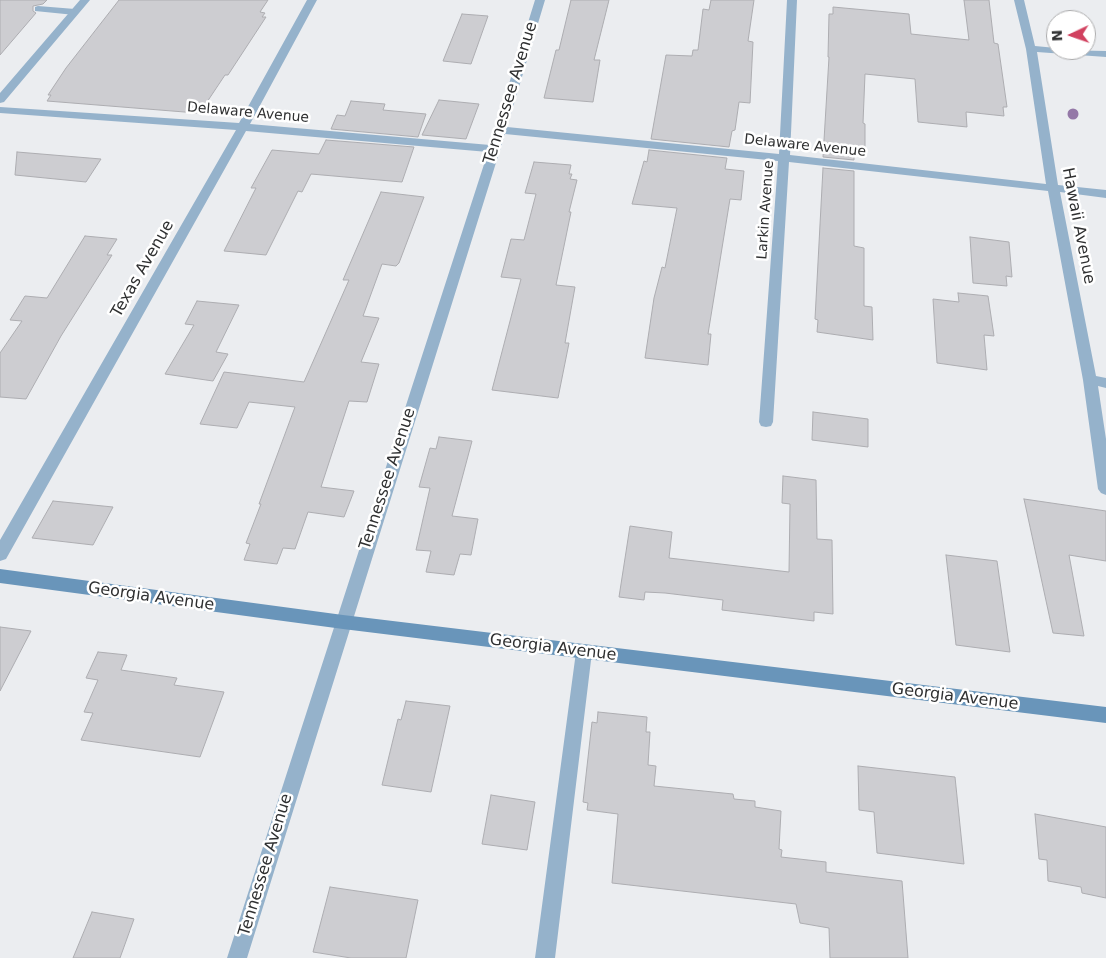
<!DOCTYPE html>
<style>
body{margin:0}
#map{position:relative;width:1106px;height:958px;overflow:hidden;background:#ebedf0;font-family:"DejaVu Sans",sans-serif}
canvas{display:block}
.north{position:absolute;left:1046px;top:10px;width:50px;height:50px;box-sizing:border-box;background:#fff;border:1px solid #acacad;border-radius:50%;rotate:267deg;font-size:14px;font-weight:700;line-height:20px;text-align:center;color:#2f3031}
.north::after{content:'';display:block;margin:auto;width:18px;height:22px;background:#d1415f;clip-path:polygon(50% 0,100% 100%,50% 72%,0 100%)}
</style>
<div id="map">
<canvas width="1106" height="958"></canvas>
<div class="north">N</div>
</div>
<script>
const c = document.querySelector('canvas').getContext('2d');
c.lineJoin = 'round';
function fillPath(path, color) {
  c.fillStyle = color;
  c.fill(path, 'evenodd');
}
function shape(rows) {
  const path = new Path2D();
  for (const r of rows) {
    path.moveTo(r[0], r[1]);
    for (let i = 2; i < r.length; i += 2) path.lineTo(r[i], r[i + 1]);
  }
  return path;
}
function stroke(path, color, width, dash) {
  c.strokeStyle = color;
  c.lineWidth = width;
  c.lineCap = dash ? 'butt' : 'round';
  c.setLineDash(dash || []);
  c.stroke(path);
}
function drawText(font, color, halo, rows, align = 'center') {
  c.font = font + ' "DejaVu Sans",sans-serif';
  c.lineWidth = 5;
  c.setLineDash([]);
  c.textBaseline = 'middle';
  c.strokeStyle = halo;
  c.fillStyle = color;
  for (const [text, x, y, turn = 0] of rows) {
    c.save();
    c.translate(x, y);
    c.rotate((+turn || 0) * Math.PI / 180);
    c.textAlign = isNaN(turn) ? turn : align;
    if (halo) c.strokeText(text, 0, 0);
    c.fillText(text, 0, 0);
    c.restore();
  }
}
const building = shape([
 [0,0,47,0,43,4,33,6,33,11,36,13,0,55,0,0],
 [119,0,268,0,260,12,265,13,262,17,266,17,228,75,225,75,203,108,200,108,197,113,47,101,51,95,48,95,66,68,119,0],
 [571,0,609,0,594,60,600,60,593,102,544,98,556,50,559,50,571,0],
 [711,0,754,0,748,41,753,42,750,103,739,102,735,130,732,131,729,147,651,139,666,55,692,56,693,50,698,50,703,9,709,10,711,0],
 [964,0,989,0,994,43,998,44,1007,107,1003,107,1004,116,966,112,967,127,918,122,915,79,865,74,863,123,865,124,865,149,862,149,862,151,854,151,854,160,823,157,829,57,828,57,829,14,833,14,833,7,909,14,911,34,969,40,964,0],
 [462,14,488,16,471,64,443,61,462,14],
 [439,100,479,104,466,139,422,135,439,100],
 [351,101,385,104,383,110,426,114,418,137,331,129,337,115,345,116,351,101],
 [326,140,414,147,402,182,311,174,302,192,298,191,266,255,224,251,256,188,251,188,272,150,319,154,326,140],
 [649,150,727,158,725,169,744,171,741,200,730,199,708,334,711,334,708,365,645,358,654,298,662,267,665,268,677,208,632,204,644,161,647,162,649,150],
 [17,152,101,159,86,182,15,175,17,152],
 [534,162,571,165,569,174,572,174,570,179,577,180,569,212,571,212,556,285,575,287,565,343,569,343,558,398,492,390,521,279,501,277,511,239,524,240,536,194,525,193,534,162],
 [823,168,854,171,854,246,864,248,864,306,872,307,873,340,817,332,818,320,815,319,823,168],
 [381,192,424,197,399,263,396,266,382,264,363,316,379,318,361,362,379,364,367,402,349,401,321,487,354,491,344,517,308,512,295,549,283,548,277,564,244,560,250,544,246,543,261,504,259,504,295,407,249,402,237,428,200,424,224,372,304,382,349,280,343,280,381,192],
 [85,236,117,239,107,255,112,255,61,336,26,399,0,397,0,353,22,321,10,320,25,296,47,298,85,236],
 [970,237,1009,242,1012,277,1006,276,1007,286,973,283,970,237],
 [958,293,988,296,994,336,984,335,987,370,937,363,933,299,959,302,958,293],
 [197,301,239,305,216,352,228,354,213,381,165,374,194,325,185,324,197,301],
 [813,412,868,419,868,447,812,440,813,412],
 [439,437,472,441,452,516,478,519,471,555,460,554,454,575,426,572,431,551,416,550,430,488,419,487,430,448,436,449,439,437],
 [783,476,816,480,817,539,832,540,833,614,814,612,814,621,722,610,723,600,665,593,645,592,644,600,619,597,630,526,672,532,669,558,789,572,790,504,782,503,783,476],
 [1024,499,1106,511,1106,561,1069,555,1084,636,1053,633,1024,499],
 [53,501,113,507,93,545,32,538,53,501],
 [946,555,997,561,1010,652,956,645,946,555],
 [0,627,31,631,0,691,0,627],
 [98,652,127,655,121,670,177,678,174,685,224,692,200,757,81,740,93,713,84,712,98,680,86,678,98,652],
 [406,701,450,706,431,792,382,785,398,719,401,720,406,701],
 [598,712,647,717,646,732,650,732,648,765,656,766,654,786,733,794,734,799,755,801,755,807,781,811,779,849,782,850,781,857,826,862,826,872,902,881,908,958,830,958,829,928,800,923,796,904,612,883,618,814,587,810,588,803,583,802,592,722,597,723,598,712],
 [858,766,955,777,964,864,877,853,874,812,859,810,858,766],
 [491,795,535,802,527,850,482,844,491,795],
 [1035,814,1106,827,1106,898,1082,893,1081,887,1048,881,1047,860,1039,859,1035,814],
 [330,887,418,900,406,958,351,958,313,952,330,887],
 [92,912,134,919,120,958,73,958,92,912]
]);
const lane = shape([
 [38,6,75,9,79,12,75,15,35,11,35,7,38,6]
]);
const street = shape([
 [80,0,90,0,4,102,0,103,0,93,80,0],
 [307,0,317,0,250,124,490,145,535,0,545,0,507,127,779,154,787,0,797,0,790,155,1046,184,1026,49,1014,0,1024,0,1035,46,1056,48,1056,50,1106,51,1106,57,1037,52,1058,185,1106,190,1106,198,1060,192,1096,376,1106,378,1106,388,1098,386,1106,439,1106,495,1101,493,1098,489,1083,380,1048,191,789,162,773,422,771,426,766,427,761,426,759,422,778,161,505,134,247,958,227,958,488,152,246,131,6,559,0,561,0,540,236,130,0,113,0,107,239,123,307,0],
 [584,645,590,647,592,652,555,958,535,958,576,652,578,647,584,645]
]);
const secondary = shape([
 [0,569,343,615,1106,707,1106,723,343,629,0,583,0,569]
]);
const trees = [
 [1073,114]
];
const farStreetnames = [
 ["Delaware Avenue",248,113,5],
 ["Delaware Avenue",805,146,6],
 ["Larkin Avenue",766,210,-86]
];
const streetNames = [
 ["Tennessee Avenue",511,93,-73],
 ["Hawaii Avenue",1078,226,79],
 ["Texas Avenue",143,269,-60],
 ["Tennessee Avenue",388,479,-72],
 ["Georgia Avenue",151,597,8],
 ["Georgia Avenue",553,648,7],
 ["Georgia Avenue",955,697,7],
 ["Tennessee Avenue",266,865,-73]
];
fillPath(building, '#cdcdd1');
stroke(building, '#adadb1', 1);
fillPath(lane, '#95b2cb');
fillPath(street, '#95b2cb');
fillPath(secondary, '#6995ba');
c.fillStyle = '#9478a7';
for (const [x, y] of trees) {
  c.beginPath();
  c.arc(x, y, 5.5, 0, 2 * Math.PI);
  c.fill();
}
drawText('14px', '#2f3031', '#fff', farStreetnames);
drawText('16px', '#2f3031', '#fff', streetNames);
</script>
